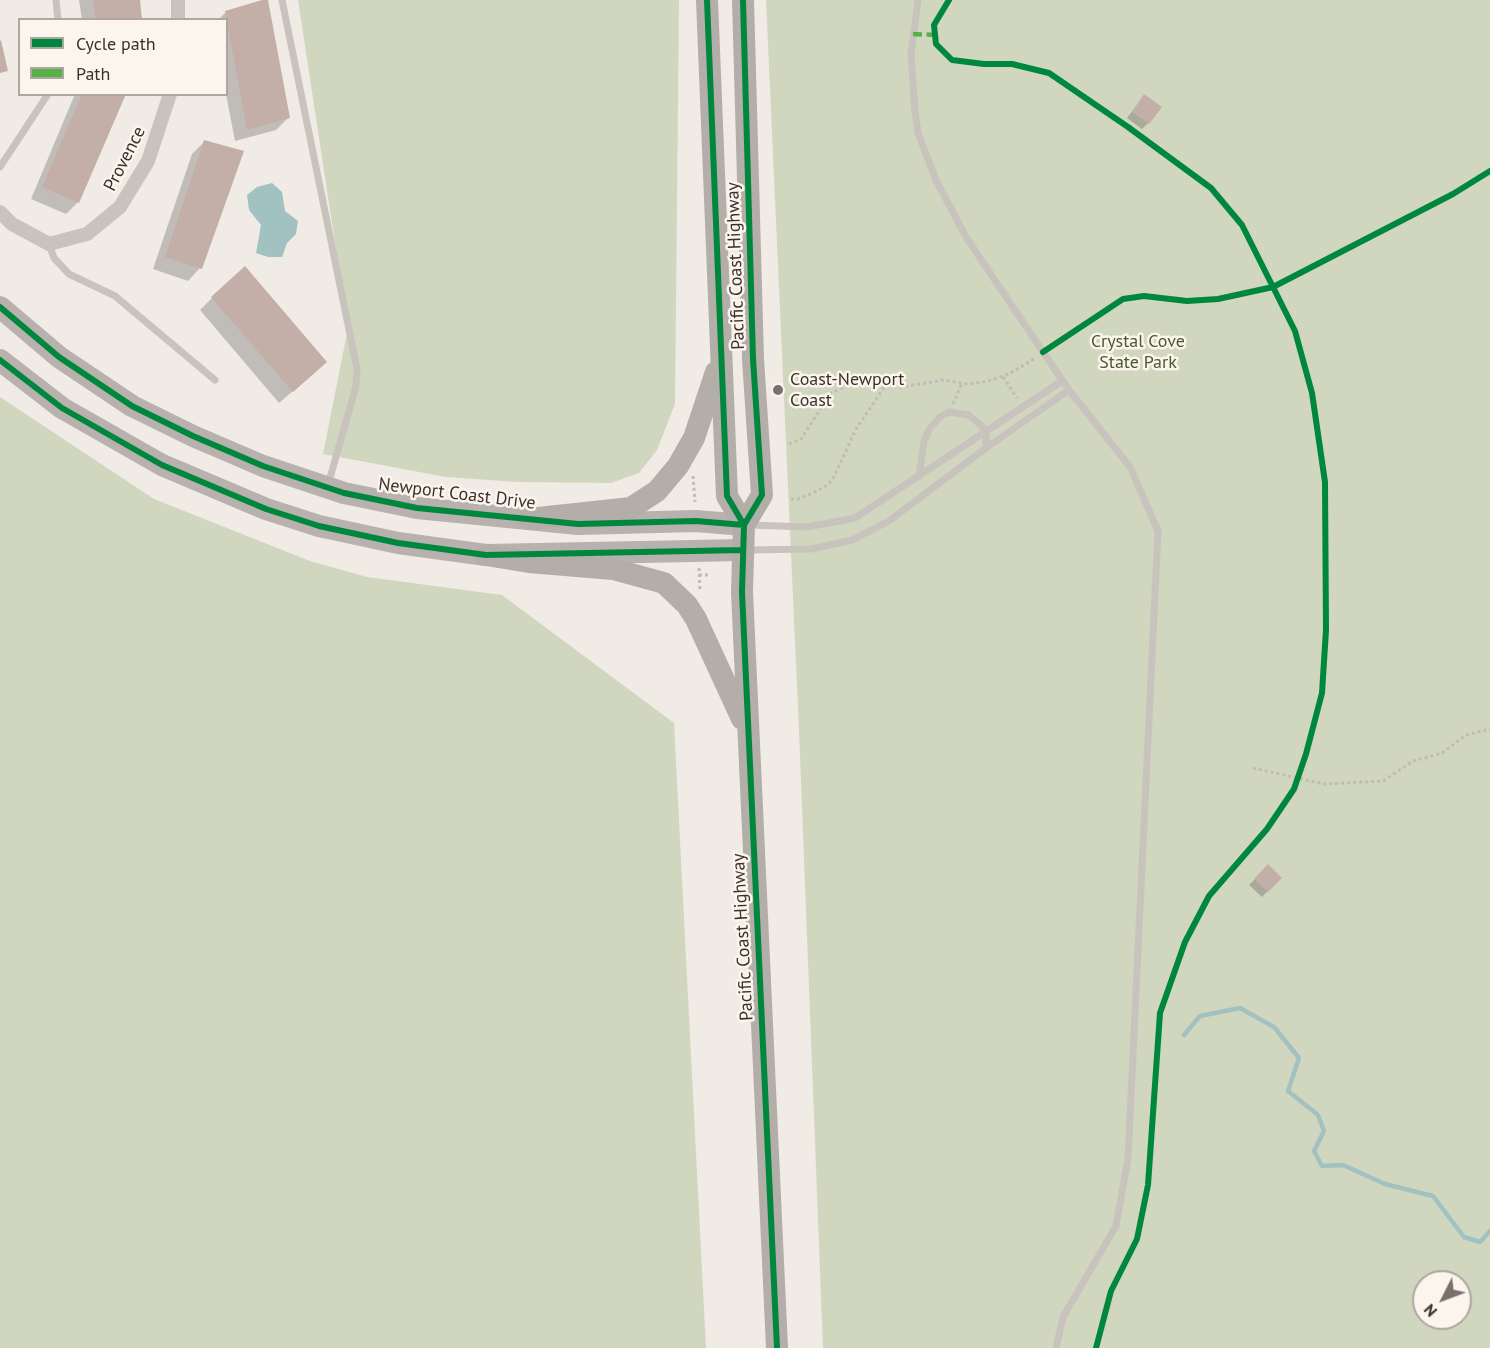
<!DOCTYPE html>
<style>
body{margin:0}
#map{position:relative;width:1490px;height:1348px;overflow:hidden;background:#f0ebe5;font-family:"PT Sans",sans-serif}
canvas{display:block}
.legend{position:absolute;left:18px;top:18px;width:210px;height:78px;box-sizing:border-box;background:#fbf5ee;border:2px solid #aea6a0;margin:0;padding:8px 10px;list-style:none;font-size:18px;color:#3b302b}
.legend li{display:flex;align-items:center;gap:12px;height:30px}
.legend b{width:30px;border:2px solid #aea6a0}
.north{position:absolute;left:1412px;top:1270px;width:60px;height:60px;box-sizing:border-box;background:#fbf5ee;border:2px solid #aea6a0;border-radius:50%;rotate:228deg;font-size:16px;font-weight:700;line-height:24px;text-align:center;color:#3b302b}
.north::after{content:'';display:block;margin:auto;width:21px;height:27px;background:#7a716c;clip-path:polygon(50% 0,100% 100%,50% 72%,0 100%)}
</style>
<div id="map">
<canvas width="1490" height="1348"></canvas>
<ul class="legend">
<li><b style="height:8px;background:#00873e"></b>Cycle path</li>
<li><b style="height:8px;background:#57b246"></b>Path</li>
</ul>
<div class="north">N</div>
</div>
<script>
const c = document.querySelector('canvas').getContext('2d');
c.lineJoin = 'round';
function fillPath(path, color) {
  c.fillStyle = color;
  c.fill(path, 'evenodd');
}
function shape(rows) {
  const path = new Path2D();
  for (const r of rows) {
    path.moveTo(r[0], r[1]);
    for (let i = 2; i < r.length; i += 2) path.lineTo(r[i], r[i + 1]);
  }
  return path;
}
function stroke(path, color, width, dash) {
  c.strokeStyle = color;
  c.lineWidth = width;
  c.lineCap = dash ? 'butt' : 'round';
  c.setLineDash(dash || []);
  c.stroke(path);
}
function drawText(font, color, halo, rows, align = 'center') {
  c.font = font + ' "PT Sans",sans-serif';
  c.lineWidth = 5;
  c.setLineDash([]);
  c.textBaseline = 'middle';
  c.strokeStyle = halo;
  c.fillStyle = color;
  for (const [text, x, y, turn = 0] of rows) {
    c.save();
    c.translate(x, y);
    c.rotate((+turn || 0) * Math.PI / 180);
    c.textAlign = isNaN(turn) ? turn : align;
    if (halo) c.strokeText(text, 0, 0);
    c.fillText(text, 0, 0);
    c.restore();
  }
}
const green = shape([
 [298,0,679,0,675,404,657,450,639,473,611,483,518,482,446,477,323,454,348,328],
 [766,0,1490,0,1490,1348,823,1348,799,730],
 [1424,1282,1460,1282,1460,1318,1424,1318],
 [0,397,154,499,310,561,367,577,502,595,674,723,706,1348,0,1348]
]);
const water = shape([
 [272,183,282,192,285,211,298,221,296,234,287,243,282,257,268,257,256,253,261,225,249,210,247,195,257,187]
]);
const shadow = shape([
 [79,0,138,0,141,20,82,20],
 [226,12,288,118,276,130,235,141,226,94,226,20,218,20],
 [75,94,124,94,78,202,66,214,31,199],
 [1144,96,1148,123,1142,129,1127,118],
 [204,142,200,268,188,281,153,269,192,154],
 [212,298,313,374,279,403,200,310],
 [1268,866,1280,878,1262,897,1249,885]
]);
const stream = shape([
 [1184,1035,1200,1016,1240,1008,1274,1027,1299,1058,1288,1091,1318,1115,1324,1131,1314,1151,1322,1166,1343,1165,1385,1184,1433,1196,1464,1237,1480,1242,1490,1231]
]);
const building = shape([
 [93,0,140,0,142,20,96,20],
 [262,0,268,0,290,118,247,130,225,11],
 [1,40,8,71,0,73,0,41],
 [82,94,126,94,79,203,42,187],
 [1144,94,1162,107,1149,124,1132,112],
 [204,140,244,151,202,269,165,257],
 [245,266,327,362,293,392,211,297],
 [1268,864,1282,878,1268,892,1254,879]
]);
const path = shape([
 [1003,377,1017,398],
 [953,404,962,383],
 [789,444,801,439,831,393,846,386,870,384,901,387,944,380,968,384,988,381,1009,374,1034,359],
 [693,476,695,502],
 [791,499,798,499,813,493,826,486,833,479,856,429,885,386],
 [699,568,700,591],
 [699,575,708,575],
 [1253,768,1324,784,1383,781,1413,761,1442,753,1466,735,1490,729]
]);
const service = shape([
 [56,0,58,20],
 [282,0,357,369,356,386,328,485],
 [918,0,911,54,915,111,918,133,936,180,966,237,1043,352,1069,390,1130,467,1158,531,1128,1159,1116,1226,1063,1317,1056,1348],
 [0,167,48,94],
 [49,244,54,258,69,274,115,296,215,380],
 [919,476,924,441,930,428,940,417,949,412,969,415,986,430,986,448],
 [750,525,807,527,855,518,1062,381],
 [746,550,811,549,852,540,889,521,986,448,1069,390]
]);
const minor = shape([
 [178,0,178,20],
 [0,212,12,224,49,244,87,234,120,207,148,161,170,94]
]);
const primary = shape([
 [0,307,59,357,132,406,193,436,263,466,344,493,417,508,578,524,696,521,744,525],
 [0,360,62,408,162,465,266,509,319,526,398,543,486,555,743,550]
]);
const trunk = shape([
 [707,0,727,496,744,525],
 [743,0,753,359,762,495,744,525,742,592,777,1348],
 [529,519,631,508,657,491,678,466,694,438,716,372],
 [486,555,529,562,613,569,664,583,687,605,696,619,742,719]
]);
const quiet = shape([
 [913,34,935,35]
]);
const cycleway = shape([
 [707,0,727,496,744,525],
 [743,0,753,359,762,495,744,525,742,592,777,1348],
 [949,0,934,25,936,44,952,60,984,64,1012,64,1049,73,1128,127,1211,188,1242,225,1295,331,1312,393,1325,482,1326,630,1322,693,1306,754,1294,789,1267,829,1209,896,1185,942,1160,1013,1148,1185,1137,1239,1111,1291,1096,1348],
 [0,307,59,357,132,406,193,436,263,466,344,493,417,508,578,524,696,521,744,525],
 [1043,352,1123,299,1144,296,1187,301,1218,299,1273,287,1453,194,1490,171],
 [0,360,62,408,162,465,266,509,319,526,398,543,486,555,743,550]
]);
const markers = [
 [778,390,6,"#7a716c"]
];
const streetNames = [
 ["Provence",125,159,-63],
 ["Pacific Coast Highway",736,266,-92],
 ["Newport Coast Drive",457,494,7],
 ["Pacific Coast Highway",743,937,-93]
];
const parkNames = [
 ["Crystal Cove",1138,342],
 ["State Park",1138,363]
];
const poiNames = [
 ["Coast-Newport",790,380],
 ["Coast",790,401]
];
fillPath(green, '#d1d6bf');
fillPath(water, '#a1c2c1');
fillPath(shadow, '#0003');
stroke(stream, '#a1c2c1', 4.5);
fillPath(building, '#c3afa7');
stroke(path, '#c2bbb6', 3, [3, 3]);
stroke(service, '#c9c3be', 7);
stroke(minor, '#c9c3be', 14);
stroke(primary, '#b8b1ad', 22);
stroke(trunk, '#b4aea8', 22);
stroke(quiet, '#57b246', 4.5, [9, 4.5]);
stroke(cycleway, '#00873e', 6);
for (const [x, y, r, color] of markers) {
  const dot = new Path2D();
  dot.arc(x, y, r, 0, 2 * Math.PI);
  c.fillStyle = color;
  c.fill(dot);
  stroke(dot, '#fbf5ee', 2);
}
drawText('18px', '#3b302b', '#fbf5ee', streetNames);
drawText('18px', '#4a5a2e', '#fbf5ee', parkNames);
drawText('18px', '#3b302b', '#fbf5ee', poiNames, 'left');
</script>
